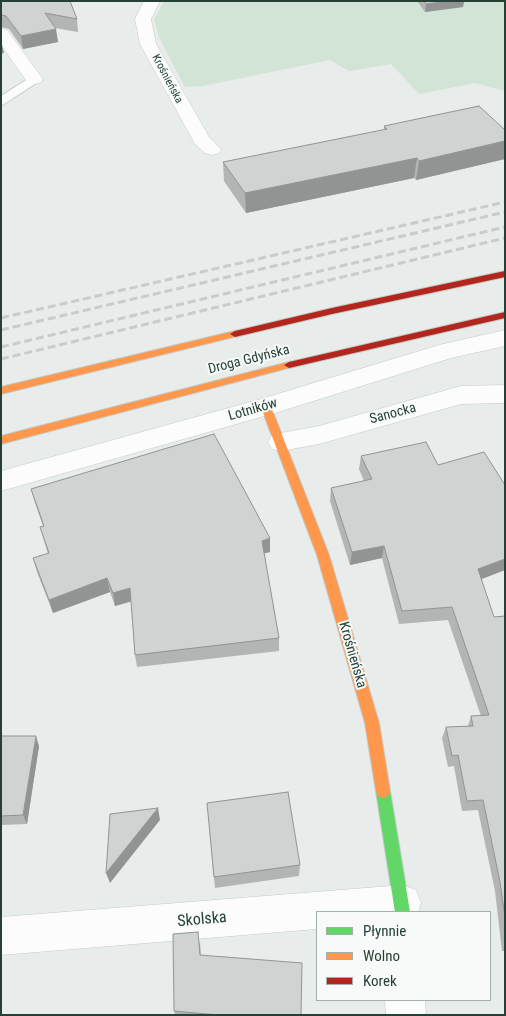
<!DOCTYPE html>
<meta charset="utf-8">
<style>
body{margin:0}
#map{position:relative;width:506px;height:1016px;overflow:hidden;background:#e8ecea;font-family:"Roboto Condensed",sans-serif}
canvas{display:block}
.frame{position:absolute;inset:0;border:2px solid #254034;pointer-events:none}
.legend{position:absolute;left:316px;top:911px;width:175px;height:90px;box-sizing:border-box;background:#f7faf8;border:1px solid #a3b0aa;margin:0;padding:6px 9px;list-style:none;font-size:15px;color:#254034}
.legend li{display:flex;align-items:center;gap:10px;height:25px}
.legend b{width:25px;border:1px solid #a3b0aa}
</style>
<div id="map">
<canvas width="506" height="1016"></canvas>
<div class="frame"></div>
<ul class="legend">
<li><b style="height:6px;background:#63d668"></b>Płynnie</li>
<li><b style="height:6px;background:#ff974d"></b>Wolno</li>
<li><b style="height:6px;background:#b3261e"></b>Korek</li>
</ul>
</div>
<script>
const c = document.querySelector('canvas').getContext('2d');
c.lineJoin = 'round';
function fillPath(path, color) {
  c.fillStyle = color;
  c.fill(path, 'evenodd');
}
function shape(rows) {
  const path = new Path2D();
  for (const r of rows) {
    path.moveTo(r[0], r[1]);
    for (let i = 2; i < r.length; i += 2) path.lineTo(r[i], r[i + 1]);
  }
  return path;
}
function stroke(path, color, width, dash) {
  c.strokeStyle = color;
  c.lineWidth = width;
  c.lineCap = dash ? 'butt' : 'round';
  c.setLineDash(dash || []);
  c.stroke(path);
}
function drawText(font, color, halo, rows, align = 'center') {
  c.font = font + ' "Roboto Condensed",sans-serif';
  c.lineWidth = 4;
  c.setLineDash([]);
  c.textBaseline = 'middle';
  c.strokeStyle = halo;
  c.fillStyle = color;
  for (const [text, x, y, turn = 0] of rows) {
    c.save();
    c.translate(x, y);
    c.rotate((+turn || 0) * Math.PI / 180);
    c.textAlign = isNaN(turn) ? turn : align;
    if (halo) c.strokeText(text, 0, 0);
    c.fillText(text, 0, 0);
    c.restore();
  }
}
const green = shape([
 [164,1,505,1,505,91,475,83,419,94,391,64,349,71,330,60,203,86,185,87,159,37,154,20]
]);
const lane = shape([
 [34,75,40,79,38,82,1,106,1,96,34,75]
]);
const street = shape([
 [144,1,160,1,151,19,156,44,209,137,221,149,219,153,212,155,205,153,195,144,140,44,135,19,144,1],
 [1,28,7,30,40,75,43,79,40,83,34,84,28,83,1,45,1,28],
 [505,330,505,346,451,358,275,413,1,491,1,471,261,399,439,345,505,330],
 [505,385,505,403,461,404,319,444,281,451,272,449,268,442,272,435,281,433,319,426,461,386,505,385],
 [403,885,416,890,421,903,418,912,317,912,317,929,1,955,1,917,403,885],
 [385,1000,425,1000,426,1015,386,1015,385,1000]
]);
const fast = shape([
 [383,784,388,786,390,791,410,912,395,912,376,791,378,786,383,784]
]);
const slow = shape([
 [235,331,240,334,238,336,1,394,1,387,235,331],
 [289,362,294,365,292,367,1,444,1,436,289,362],
 [266,403,271,407,329,555,379,723,390,791,388,796,383,798,378,796,376,791,365,723,317,555,261,407,266,403]
]);
const jam = shape([
 [505,271,505,277,332,314,235,337,230,334,235,331,332,308,505,271],
 [505,312,505,318,289,368,284,365,289,362,505,312]
]);
const rail = shape([
 [1,318,505,202],
 [1,330,505,212],
 [1,347,505,227],
 [1,359,505,238]
]);
const wall = shape([
 [1,1,77,19,78,32,55,28,58,42,23,49,9,29,1,27],
 [417,1,464,1,463,7,425,12],
 [384,126,505,130,505,159,416,180,414,178,246,213,224,181,223,162,384,130],
 [361,456,438,465,505,485,505,570,481,579,494,617,505,616,505,951,502,951,495,891,478,810,462,811,454,766,448,767,442,738,446,727,468,726,471,716,481,716,448,620,399,624,382,558,350,565,330,501,331,488,364,481,359,469],
 [31,489,270,552,264,553,279,638,279,651,137,667,135,655,131,601,115,606,110,592,53,613,37,572,33,558,48,554,40,527,43,526,35,503],
 [1,736,39,746,27,824,1,825],
 [207,803,300,865,299,876,215,888],
 [200,941,201,956,301,1015,175,1015,174,1011]
]);
const shadedWall = shape([
 [450,1,464,1,463,7,425,12,426,4],
 [56,29,58,42,23,49,21,36],
 [1,40,4,53,1,54],
 [505,141,505,159,416,180,419,161],
 [417,158,414,178,246,213,245,193],
 [270,538,270,552,262,554,262,541],
 [384,546,382,558,350,565,352,552],
 [505,559,505,570,474,582,478,569],
 [107,578,110,592,53,613,49,600],
 [130,588,133,601,115,606,113,593],
 [36,736,39,746,27,824,23,815],
 [158,808,160,820,110,883,106,873]
]);
const building = shape([
 [1,1,70,1,77,19,45,13,56,29,21,36,6,16,1,15,1,1],
 [424,1,450,1,426,4,424,1],
 [479,106,505,130,505,141,419,161,417,158,245,193,223,162,387,129,384,126,479,106],
 [214,434,270,538,262,541,279,638,135,655,130,588,113,593,107,578,49,600,33,558,49,553,40,527,44,526,31,489,214,434],
 [426,442,438,465,484,452,505,485,505,559,478,569,494,617,505,616,505,917,500,882,483,800,467,801,458,755,452,756,446,727,473,726,471,716,489,715,452,607,402,611,384,546,352,552,331,488,372,479,361,456,426,442],
 [1,736,36,736,23,815,1,816,1,736],
 [288,792,300,865,214,877,207,803,288,792],
 [158,808,106,873,110,814,158,808],
 [198,932,200,955,302,963,301,1015,218,1015,174,1011,173,934,198,932]
]);
const farStreetnames = [
 ["Krośnieńska",167,79,62]
];
const streetNames = [
 ["Droga Gdyńska",249,360,-14],
 ["Lotników",253,410,-16],
 ["Sanocka",393,414,-15],
 ["Krośnieńska",352,655,74]
];
const nearStreetnames = [
 ["Skolska",202,920,-5]
];
fillPath(green, '#d2e4d5');
stroke(lane, '#c5c9c7', 2);
stroke(street, '#c5c9c7', 1);
stroke(fast, '#c3cac7', 2);
stroke(slow, '#c3cac7', 2);
stroke(jam, '#c3cac7', 2);
fillPath(lane, '#fcfcfc');
fillPath(street, '#fcfcfc');
fillPath(fast, '#63d668');
fillPath(slow, '#ff974d');
fillPath(jam, '#b3261e');
stroke(rail, '#c9cccb', 3, [8, 4]);
fillPath(wall, '#b2b5b4');
fillPath(shadedWall, '#919492');
fillPath(building, '#cfd3d1');
stroke(building, '#919492', 1);
drawText('11px', '#254034', '#f7faf8', farStreetnames);
drawText('14px', '#254034', '#f7faf8', streetNames);
drawText('16px', '#254034', '#f7faf8', nearStreetnames);
</script>
